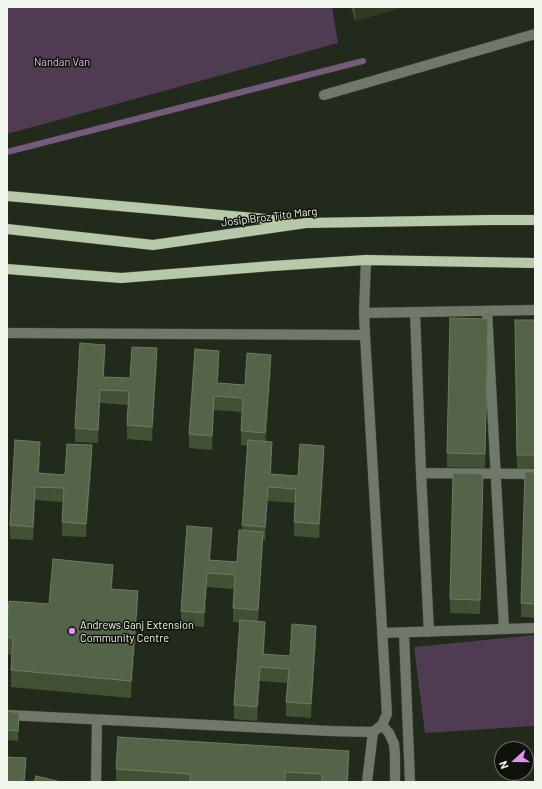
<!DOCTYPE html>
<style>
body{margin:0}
#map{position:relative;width:542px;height:789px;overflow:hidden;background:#222b1b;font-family:Barlow,sans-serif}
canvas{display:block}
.frame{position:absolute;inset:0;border:8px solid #f0f6ec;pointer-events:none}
.north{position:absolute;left:494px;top:741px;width:40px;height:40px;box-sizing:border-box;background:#0e120b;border:1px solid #686d65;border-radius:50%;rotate:249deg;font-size:11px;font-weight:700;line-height:16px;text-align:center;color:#f0f6ec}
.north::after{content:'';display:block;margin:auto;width:14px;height:18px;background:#e98dfe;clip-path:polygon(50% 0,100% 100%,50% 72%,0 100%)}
</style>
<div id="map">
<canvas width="542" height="789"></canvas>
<div class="frame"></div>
<div class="north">N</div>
</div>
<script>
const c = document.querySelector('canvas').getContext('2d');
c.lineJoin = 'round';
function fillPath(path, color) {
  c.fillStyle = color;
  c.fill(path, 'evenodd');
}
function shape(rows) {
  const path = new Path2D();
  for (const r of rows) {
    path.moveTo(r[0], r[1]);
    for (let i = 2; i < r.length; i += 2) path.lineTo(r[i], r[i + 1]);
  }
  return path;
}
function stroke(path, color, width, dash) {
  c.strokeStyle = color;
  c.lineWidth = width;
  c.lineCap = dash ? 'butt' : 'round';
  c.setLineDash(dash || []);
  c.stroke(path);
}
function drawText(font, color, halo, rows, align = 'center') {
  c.font = font + ' Barlow,sans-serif';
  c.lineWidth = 3;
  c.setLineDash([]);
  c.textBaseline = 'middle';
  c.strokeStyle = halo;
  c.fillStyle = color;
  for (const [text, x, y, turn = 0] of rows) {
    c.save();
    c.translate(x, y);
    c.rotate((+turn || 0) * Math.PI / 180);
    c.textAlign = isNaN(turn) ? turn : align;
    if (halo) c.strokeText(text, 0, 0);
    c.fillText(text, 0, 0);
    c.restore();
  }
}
const green = shape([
 [7,7,332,7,338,43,7,134],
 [535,635,535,726,425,733,414,647]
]);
const stream = shape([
 [7,152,363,61]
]);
const minor = shape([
 [324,95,535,34],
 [366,260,364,313,365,335,387,714,382,725],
 [487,311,504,629],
 [415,312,421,473,429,632],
 [364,313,535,310],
 [7,333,365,335],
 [421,473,535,474],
 [382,633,535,628],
 [404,633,410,782],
 [7,715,330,731,373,732,382,725,389,733,394,744,395,756,395,782],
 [96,782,97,720],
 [367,782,373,732]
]);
const major = shape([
 [7,196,288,221],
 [7,229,153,245,306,223,489,220,535,220],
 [7,269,121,278,272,266,366,260,535,263]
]);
const wall = shape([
 [351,7,403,7,355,21],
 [515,320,535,320,535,469,517,469],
 [488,333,485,468,447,467,447,453],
 [105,359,104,377,130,378,157,362,152,441,127,439,127,425,128,405,100,403,98,443,75,442,75,428],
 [219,365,218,383,245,385,271,369,266,442,272,456,271,474,298,476,324,460,319,538,294,536,294,522,295,503,268,501,265,541,263,540,258,622,265,636,264,654,290,656,316,640,311,718,286,716,286,702,288,683,260,681,257,721,234,719,234,705,240,623,233,622,233,608,234,589,207,587,204,627,181,625,181,611,212,542,210,560,237,562,242,530,247,446,241,445,241,431,242,412,214,410,212,450,189,448,189,434],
 [40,456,39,473,65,475,92,459,86,537,62,536,62,522,63,502,35,500,33,540,10,539,10,525],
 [535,472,535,618,521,617,521,603],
 [483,488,480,614,450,613,450,599],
 [113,582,112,589,138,608,131,698,11,687,11,670,12,655,7,654,7,623,49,604],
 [7,711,19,722,18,741,7,740],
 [349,768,348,782,116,782,116,769]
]);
const shadedWall = shape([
 [355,7,403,7,355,21],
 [105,345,105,359,103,391,103,377],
 [157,348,157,362,152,441,152,427],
 [219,351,219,365,217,397,217,383],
 [271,355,271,369,265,447,265,433],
 [100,390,100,403,98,443,98,430],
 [214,396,214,410,212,450,212,436],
 [40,442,40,456,38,487,38,473],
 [272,442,272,456,270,488,270,474],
 [92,445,92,459,86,537,86,524],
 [324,446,324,460,319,538,319,524],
 [35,487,35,500,33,540,33,527],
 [268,487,268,501,265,541,265,527],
 [212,528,212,542,209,574,209,560],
 [263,532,263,545,258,624,258,610],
 [113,565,113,582,111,606,111,589],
 [207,573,207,587,204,627,204,613],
 [138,591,138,608,131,698,131,681],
 [265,622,265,636,263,668,263,654],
 [316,626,316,640,311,718,311,704],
 [260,667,260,681,257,721,257,707],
 [19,713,19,722,18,741,18,731],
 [349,751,348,782,347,782],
 [26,758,26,768,25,782,24,782]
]);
const building = shape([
 [450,318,488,319,485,454,447,453,450,318],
 [515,320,535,320,535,455,517,455,515,320],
 [80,343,105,345,103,377,130,378,132,347,157,348,152,427,127,425,129,391,100,390,98,430,75,428,80,343],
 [195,349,219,351,217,383,245,385,247,353,271,355,265,433,241,431,243,398,214,396,212,436,189,434,195,349],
 [15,440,40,442,38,473,65,475,67,444,92,445,86,524,62,522,64,488,35,487,33,527,10,525,15,440],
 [248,440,272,442,270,474,298,476,300,444,324,446,319,524,294,522,296,489,268,487,265,527,242,525,248,440],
 [525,472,535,472,535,604,521,603,525,472],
 [453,473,483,474,480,600,450,599,453,473],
 [187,526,212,528,209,560,237,562,239,530,263,532,258,610,233,608,235,575,207,573,204,613,181,611,187,526],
 [53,559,113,565,111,589,138,591,131,681,11,670,13,638,7,637,7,623,9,601,49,604,53,559],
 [240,620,265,622,263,654,290,656,292,624,316,626,311,704,286,702,289,669,260,667,257,707,234,705,240,620],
 [7,711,19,713,18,731,7,730,7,711],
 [118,737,349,751,347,782,322,782,322,774,285,772,285,782,190,782,190,774,116,769,118,737],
 [7,757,26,758,24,782,7,782,7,757],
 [36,776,61,782,34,782,36,776]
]);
const markers = [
 [72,631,4,"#e98dfe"]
];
const parkNames = [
 ["Nandan Van",62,62]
];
const streetNames = [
 ["Josip Broz Tito Marg",269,217,-7]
];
const poiNames = [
 ["Andrews Ganj Extension",80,625],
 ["Community Centre",80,638]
];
fillPath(green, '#4f3c53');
stroke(stream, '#745b7a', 6);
stroke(minor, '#3f4738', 11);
stroke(major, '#3f4738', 11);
stroke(minor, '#6f7869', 10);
stroke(major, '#b6c9aa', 10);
fillPath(wall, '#415234');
fillPath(shadedWall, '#2d3b22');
fillPath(building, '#546448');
stroke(building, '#6c7b61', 1);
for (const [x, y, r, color] of markers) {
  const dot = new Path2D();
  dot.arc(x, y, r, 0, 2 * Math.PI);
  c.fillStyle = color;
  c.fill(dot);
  stroke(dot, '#0e120b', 1.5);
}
drawText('11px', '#e4b9ee', '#0e120b', parkNames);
drawText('11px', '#f0f6ec', '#0e120b', streetNames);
drawText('11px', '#f0f6ec', '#0e120b', poiNames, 'left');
</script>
